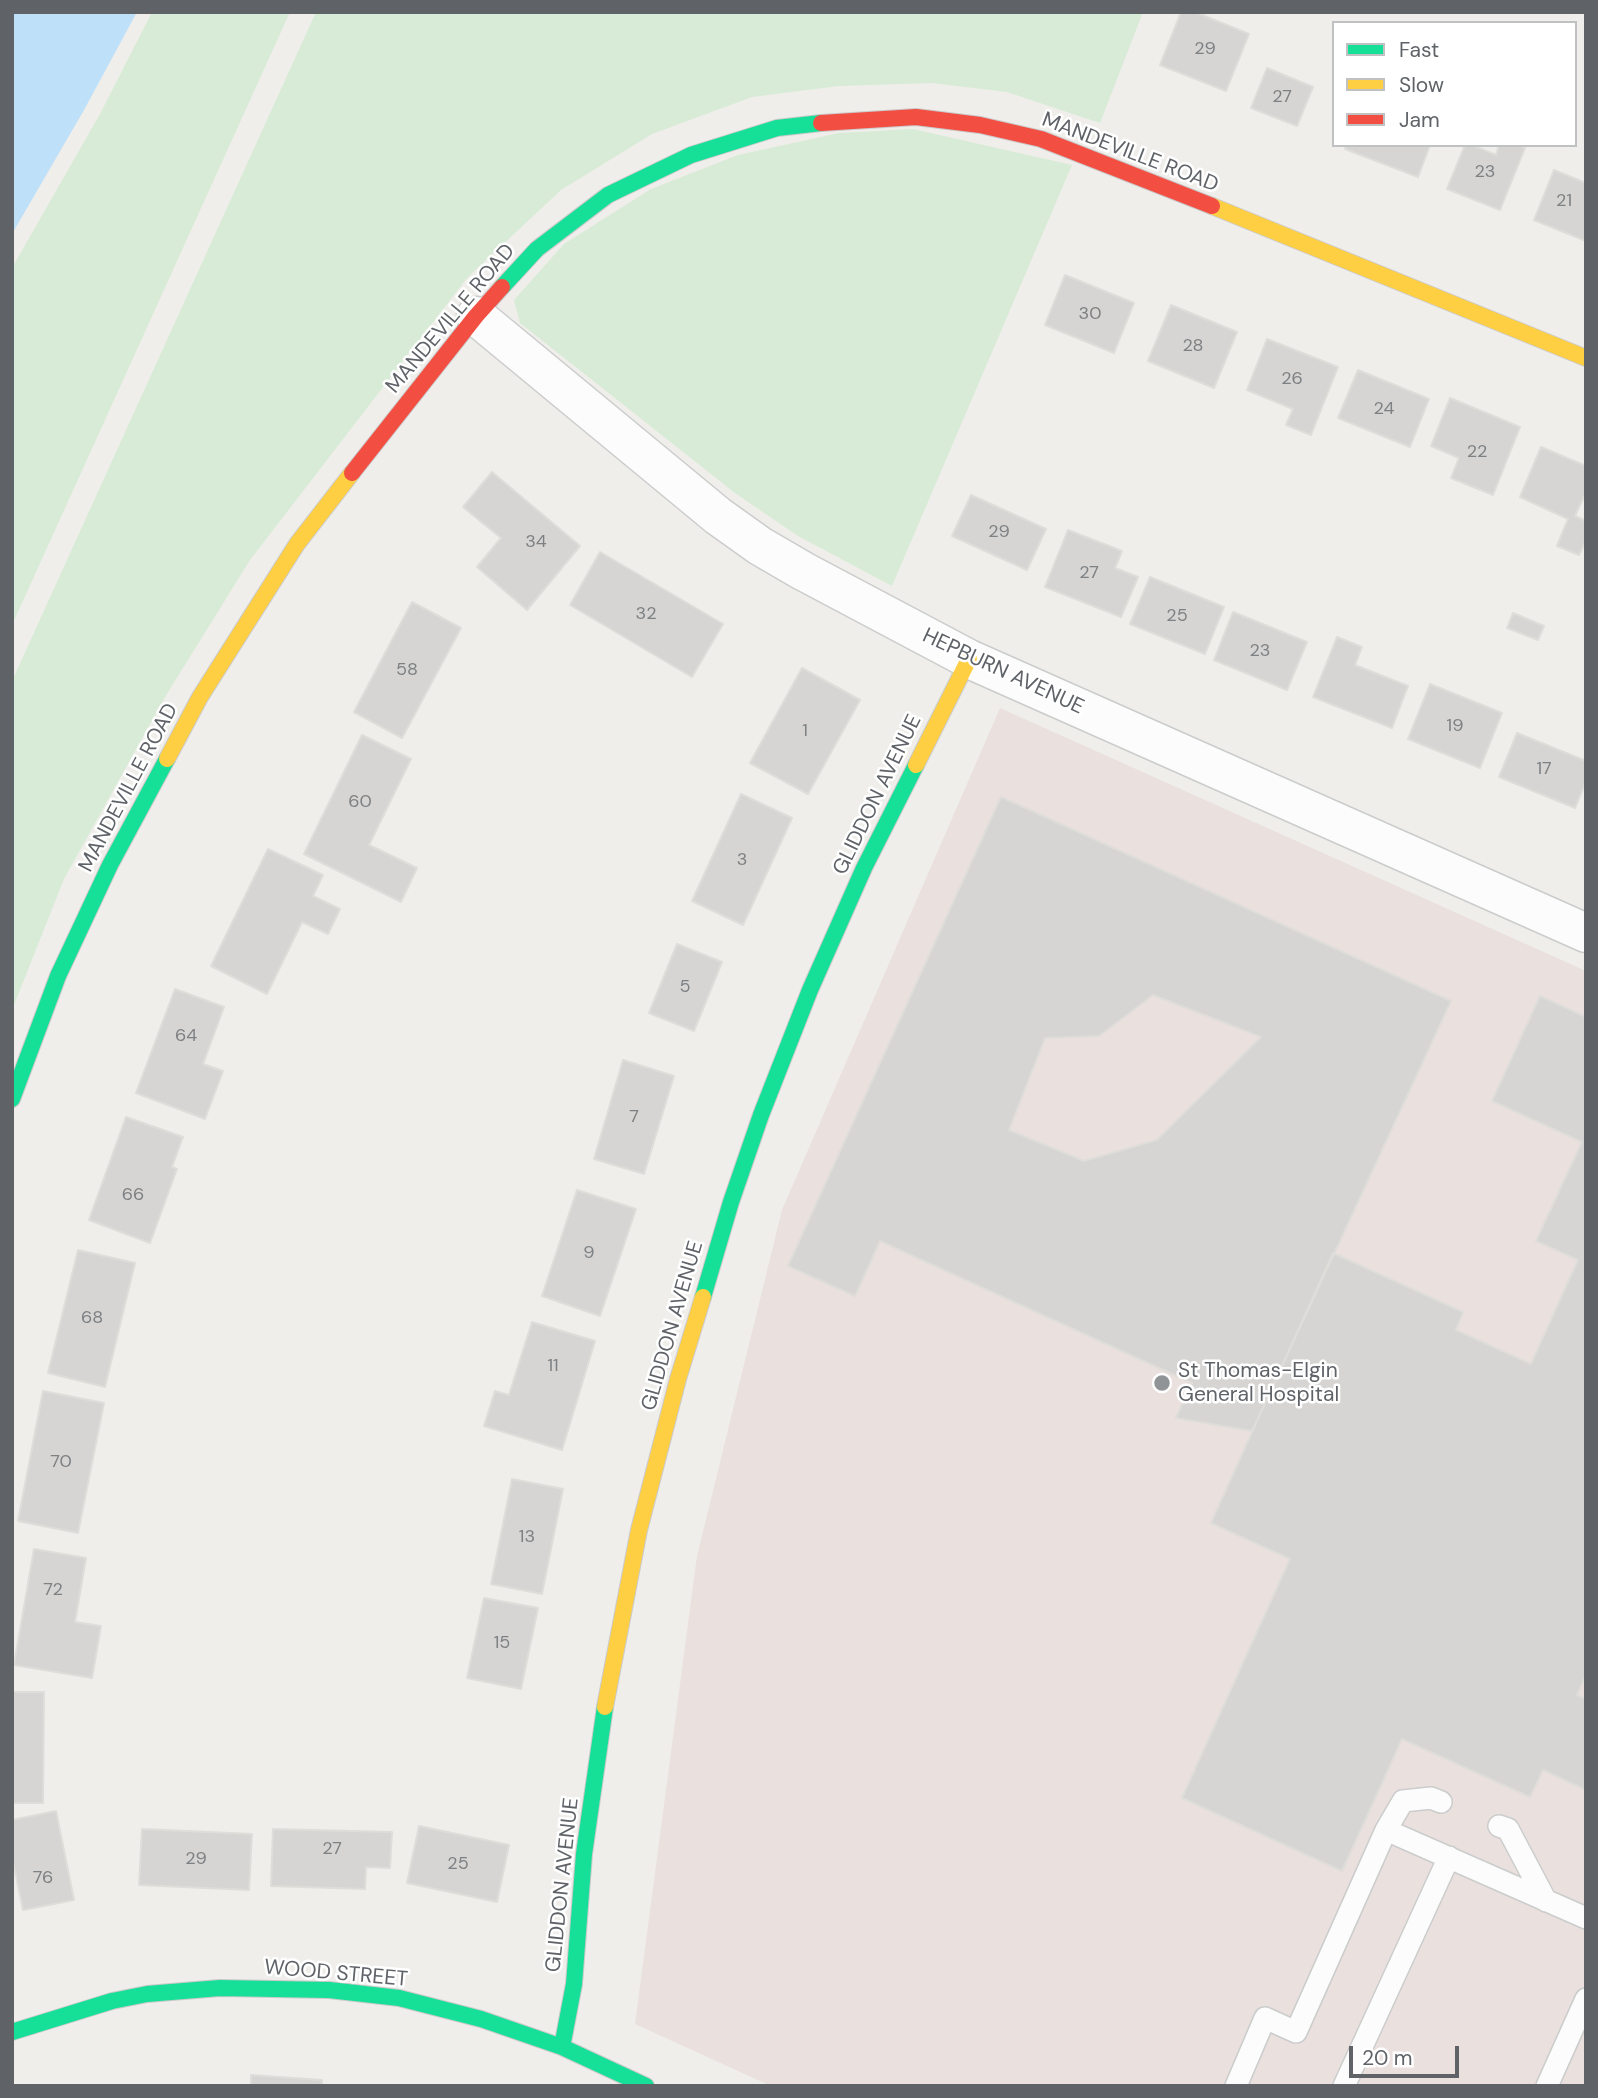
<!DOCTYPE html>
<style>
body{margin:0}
#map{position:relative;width:1598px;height:2098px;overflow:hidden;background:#efeeea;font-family:"DM Sans",sans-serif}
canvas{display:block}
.frame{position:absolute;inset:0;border:14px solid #5f6368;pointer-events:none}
.legend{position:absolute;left:1332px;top:21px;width:245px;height:126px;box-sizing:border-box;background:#fff;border:2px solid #bfc1c3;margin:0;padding:9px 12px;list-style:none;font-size:21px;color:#5f6368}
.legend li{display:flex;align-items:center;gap:14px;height:35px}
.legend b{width:35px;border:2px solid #bfc1c3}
.scale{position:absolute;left:1349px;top:2046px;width:110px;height:32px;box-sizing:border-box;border:4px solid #5f6368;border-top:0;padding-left:9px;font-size:21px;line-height:24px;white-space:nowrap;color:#5f6368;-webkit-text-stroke:5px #fff;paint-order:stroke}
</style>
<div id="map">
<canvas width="1598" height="2098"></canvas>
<div class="frame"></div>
<ul class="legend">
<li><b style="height:9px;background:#16e098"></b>Fast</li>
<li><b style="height:9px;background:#ffcf43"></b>Slow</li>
<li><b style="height:9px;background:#f24e42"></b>Jam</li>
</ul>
<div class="scale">20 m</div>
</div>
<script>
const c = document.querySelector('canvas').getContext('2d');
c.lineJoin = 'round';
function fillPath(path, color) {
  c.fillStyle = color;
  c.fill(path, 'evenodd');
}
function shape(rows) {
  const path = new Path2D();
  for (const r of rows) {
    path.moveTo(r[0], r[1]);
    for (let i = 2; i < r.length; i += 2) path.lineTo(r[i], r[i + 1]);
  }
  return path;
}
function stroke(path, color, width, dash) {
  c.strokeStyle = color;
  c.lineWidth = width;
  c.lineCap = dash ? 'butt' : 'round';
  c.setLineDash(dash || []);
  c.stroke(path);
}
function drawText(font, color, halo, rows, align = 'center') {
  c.font = font + ' "DM Sans",sans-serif';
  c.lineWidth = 5;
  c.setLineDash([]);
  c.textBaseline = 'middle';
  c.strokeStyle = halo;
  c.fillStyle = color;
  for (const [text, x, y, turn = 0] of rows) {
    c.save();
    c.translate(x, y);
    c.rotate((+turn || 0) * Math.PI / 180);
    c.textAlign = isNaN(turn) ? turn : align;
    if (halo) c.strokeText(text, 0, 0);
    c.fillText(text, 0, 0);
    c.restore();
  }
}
const medical = shape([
 [1000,708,1586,971,1586,2086,771,2086,635,2024,697,1556,782,1210]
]);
const green = shape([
 [152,12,290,12,12,625,12,268,100,114],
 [316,12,1143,12,1100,123,1007,92,932,83,839,86,752,97,652,134,561,190,467,278,250,560,165,697,64,879,12,1010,12,681],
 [913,129,1072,165,892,586,798,536,735,493,520,323,514,300,564,244,651,189,738,155,839,133]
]);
const water = shape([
 [12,12,137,12,84,110,12,234]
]);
const building = shape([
 [1181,12,1195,12,1249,34,1226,91,1160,65,1181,12],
 [1267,68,1313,87,1297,126,1251,108,1267,68],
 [1346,145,1430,145,1418,177,1345,149,1346,145],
 [1465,145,1472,145,1496,155,1499,145,1518,145,1525,148,1500,210,1447,189,1465,145],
 [1554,170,1586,183,1586,241,1534,220,1554,170],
 [1065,275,1134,303,1114,353,1045,325,1065,275],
 [1171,305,1237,332,1214,388,1148,361,1171,305],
 [1267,339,1338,367,1311,435,1286,425,1293,409,1247,390,1267,339],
 [1358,370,1429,399,1410,447,1338,418,1358,370],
 [1450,398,1520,427,1493,495,1451,478,1459,458,1431,446,1450,398],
 [1541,447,1586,466,1586,492,1575,516,1586,521,1586,540,1579,555,1557,546,1568,519,1520,497,1541,447],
 [492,472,580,546,527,610,477,567,501,538,463,507,492,472],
 [971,495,1046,529,1027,570,952,536,971,495],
 [1068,530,1122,551,1115,568,1138,577,1121,617,1045,587,1068,530],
 [600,552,723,624,692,677,570,605,600,552],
 [1150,577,1224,607,1205,654,1130,624,1150,577],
 [412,602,461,628,402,738,354,712,412,602],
 [1233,612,1307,642,1287,690,1214,660,1233,612],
 [1513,613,1544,626,1538,640,1507,628,1513,613],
 [1337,637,1362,647,1355,665,1408,686,1392,728,1313,697,1337,637],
 [802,668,860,700,808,794,750,763,802,668],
 [1430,684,1502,713,1480,768,1408,739,1430,684],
 [1517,733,1586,761,1586,781,1575,808,1499,777,1517,733],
 [362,735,411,759,369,845,417,868,401,902,304,854,362,735],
 [741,794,792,818,743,925,692,901,741,794],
 [1001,797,1451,1001,1252,1431,1176,1418,1192,1383,880,1241,855,1296,788,1266,1001,797],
 [1153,995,1261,1037,1157,1140,1084,1161,1009,1130,1045,1038,1099,1036,1153,995],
 [268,849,323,875,313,896,340,909,328,934,302,922,267,994,211,966,268,849],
 [677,944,722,962,694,1031,649,1013,677,944],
 [175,989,224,1007,203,1064,223,1071,205,1119,136,1093,175,989],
 [1540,996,1586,1017,1586,1675,1577,1695,1586,1699,1586,1790,1543,1770,1530,1797,1402,1739,1342,1871,1182,1798,1290,1559,1211,1523,1333,1253,1463,1312,1456,1330,1531,1364,1578,1260,1536,1241,1582,1142,1492,1101,1540,996],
 [623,1060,674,1076,644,1174,594,1159,623,1060],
 [126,1117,183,1137,172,1167,177,1169,150,1243,89,1220,126,1117],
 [577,1190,636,1209,600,1316,542,1296,577,1190],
 [78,1250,135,1263,105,1387,48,1373,78,1250],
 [532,1322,595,1341,562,1450,484,1426,495,1391,509,1395,532,1322],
 [43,1391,104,1403,78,1533,18,1521,43,1391],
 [512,1479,563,1489,542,1594,491,1584,512,1479],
 [34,1549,86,1558,75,1622,101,1626,92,1678,14,1665,34,1549],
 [484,1598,538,1608,521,1689,467,1678,484,1598],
 [12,1692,44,1692,43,1803,12,1803,12,1692],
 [56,1811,74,1900,23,1910,12,1856,12,1820,56,1811],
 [419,1826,509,1845,497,1902,407,1883,419,1826],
 [142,1829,252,1834,249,1890,139,1885,142,1829],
 [273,1829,392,1832,390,1868,366,1867,365,1889,271,1886,273,1829],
 [251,2075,322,2080,322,2086,251,2086,251,2075]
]);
const lane = shape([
 [1499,1826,1508,1829,1546,1901],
 [1386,1830,1403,1801,1431,1798,1441,1802],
 [1236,2086,1265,2018,1296,2032,1386,1830,1586,1918],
 [1344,2086,1449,1857],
 [1547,2086,1586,1999]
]);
const street = shape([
 [476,316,718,516,760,546,803,571,969,659,1586,933]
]);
const fast = shape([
 [502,287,537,249,608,195,691,155,777,128,821,123],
 [12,1099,58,976,110,865,167,759],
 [703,1297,731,1202,761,1115,810,990,864,868,916,765],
 [12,2032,112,2001,147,1994,220,1988,329,1990,399,1998,481,2019,562,2047,646,2086],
 [562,2047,574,1984,584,1854,605,1707]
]);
const slow = shape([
 [1212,206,1586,358],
 [167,759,200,697,297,544,352,473],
 [916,765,969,659],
 [605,1707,639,1530,678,1379,703,1297]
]);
const jam = shape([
 [821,123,916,117,980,125,1041,139,1212,206],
 [352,473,476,316,502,287]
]);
const markers = [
 [1162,1383,9,"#919496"]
];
const numberNames = [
 ["29",1205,49],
 ["27",1282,97],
 ["23",1485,172],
 ["21",1564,201],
 ["30",1090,314],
 ["28",1193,346],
 ["26",1292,379],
 ["24",1384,409],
 ["22",1477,452],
 ["29",999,532],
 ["34",536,542],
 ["27",1089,573],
 ["32",646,614],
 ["25",1177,616],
 ["23",1260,651],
 ["58",407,670],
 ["19",1455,726],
 ["1",805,731],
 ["17",1544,769],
 ["60",360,802],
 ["3",742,860],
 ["5",685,987],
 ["64",186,1036],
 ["7",634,1117],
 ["66",133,1195],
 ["9",589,1253],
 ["68",92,1318],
 ["11",553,1366],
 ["70",61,1462],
 ["13",527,1537],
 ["72",53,1590],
 ["15",502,1643],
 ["27",332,1849],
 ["29",196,1859],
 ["25",458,1864],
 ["76",43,1878]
];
const streetNames = [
 ["MANDEVILLE ROAD",1130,153,21],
 ["MANDEVILLE ROAD",451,319,-50],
 ["HEPBURN AVENUE",1003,672,25],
 ["MANDEVILLE ROAD",129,788,-62],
 ["GLIDDON AVENUE",878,795,-64],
 ["GLIDDON AVENUE",673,1326,-74],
 ["GLIDDON AVENUE",563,1885,-84],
 ["WOOD STREET",336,1974,5]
];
const poiNames = [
 ["St Thomas-Elgin",1178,1371],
 ["General Hospital",1178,1395]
];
fillPath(medical, '#eae0de');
fillPath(green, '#d8ebd6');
fillPath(water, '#bfe0f9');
fillPath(building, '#d6d5d3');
stroke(building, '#deddd9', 2);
stroke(lane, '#cbcccc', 24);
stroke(street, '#cbcccc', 41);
stroke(fast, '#cacacb', 18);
stroke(slow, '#cacacb', 18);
stroke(jam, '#cacacb', 18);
stroke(lane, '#fdfcfc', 21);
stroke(street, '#fdfcfc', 38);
stroke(fast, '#16e098', 16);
stroke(slow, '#ffcf43', 16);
stroke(jam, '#f24e42', 16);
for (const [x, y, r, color] of markers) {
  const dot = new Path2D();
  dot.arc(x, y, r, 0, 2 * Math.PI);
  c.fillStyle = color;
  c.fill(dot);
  stroke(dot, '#fff', 2.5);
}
drawText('18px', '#7e8184', null, numberNames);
drawText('21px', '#5f6368', '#fff', streetNames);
drawText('21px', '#5f6368', '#fff', poiNames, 'left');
</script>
